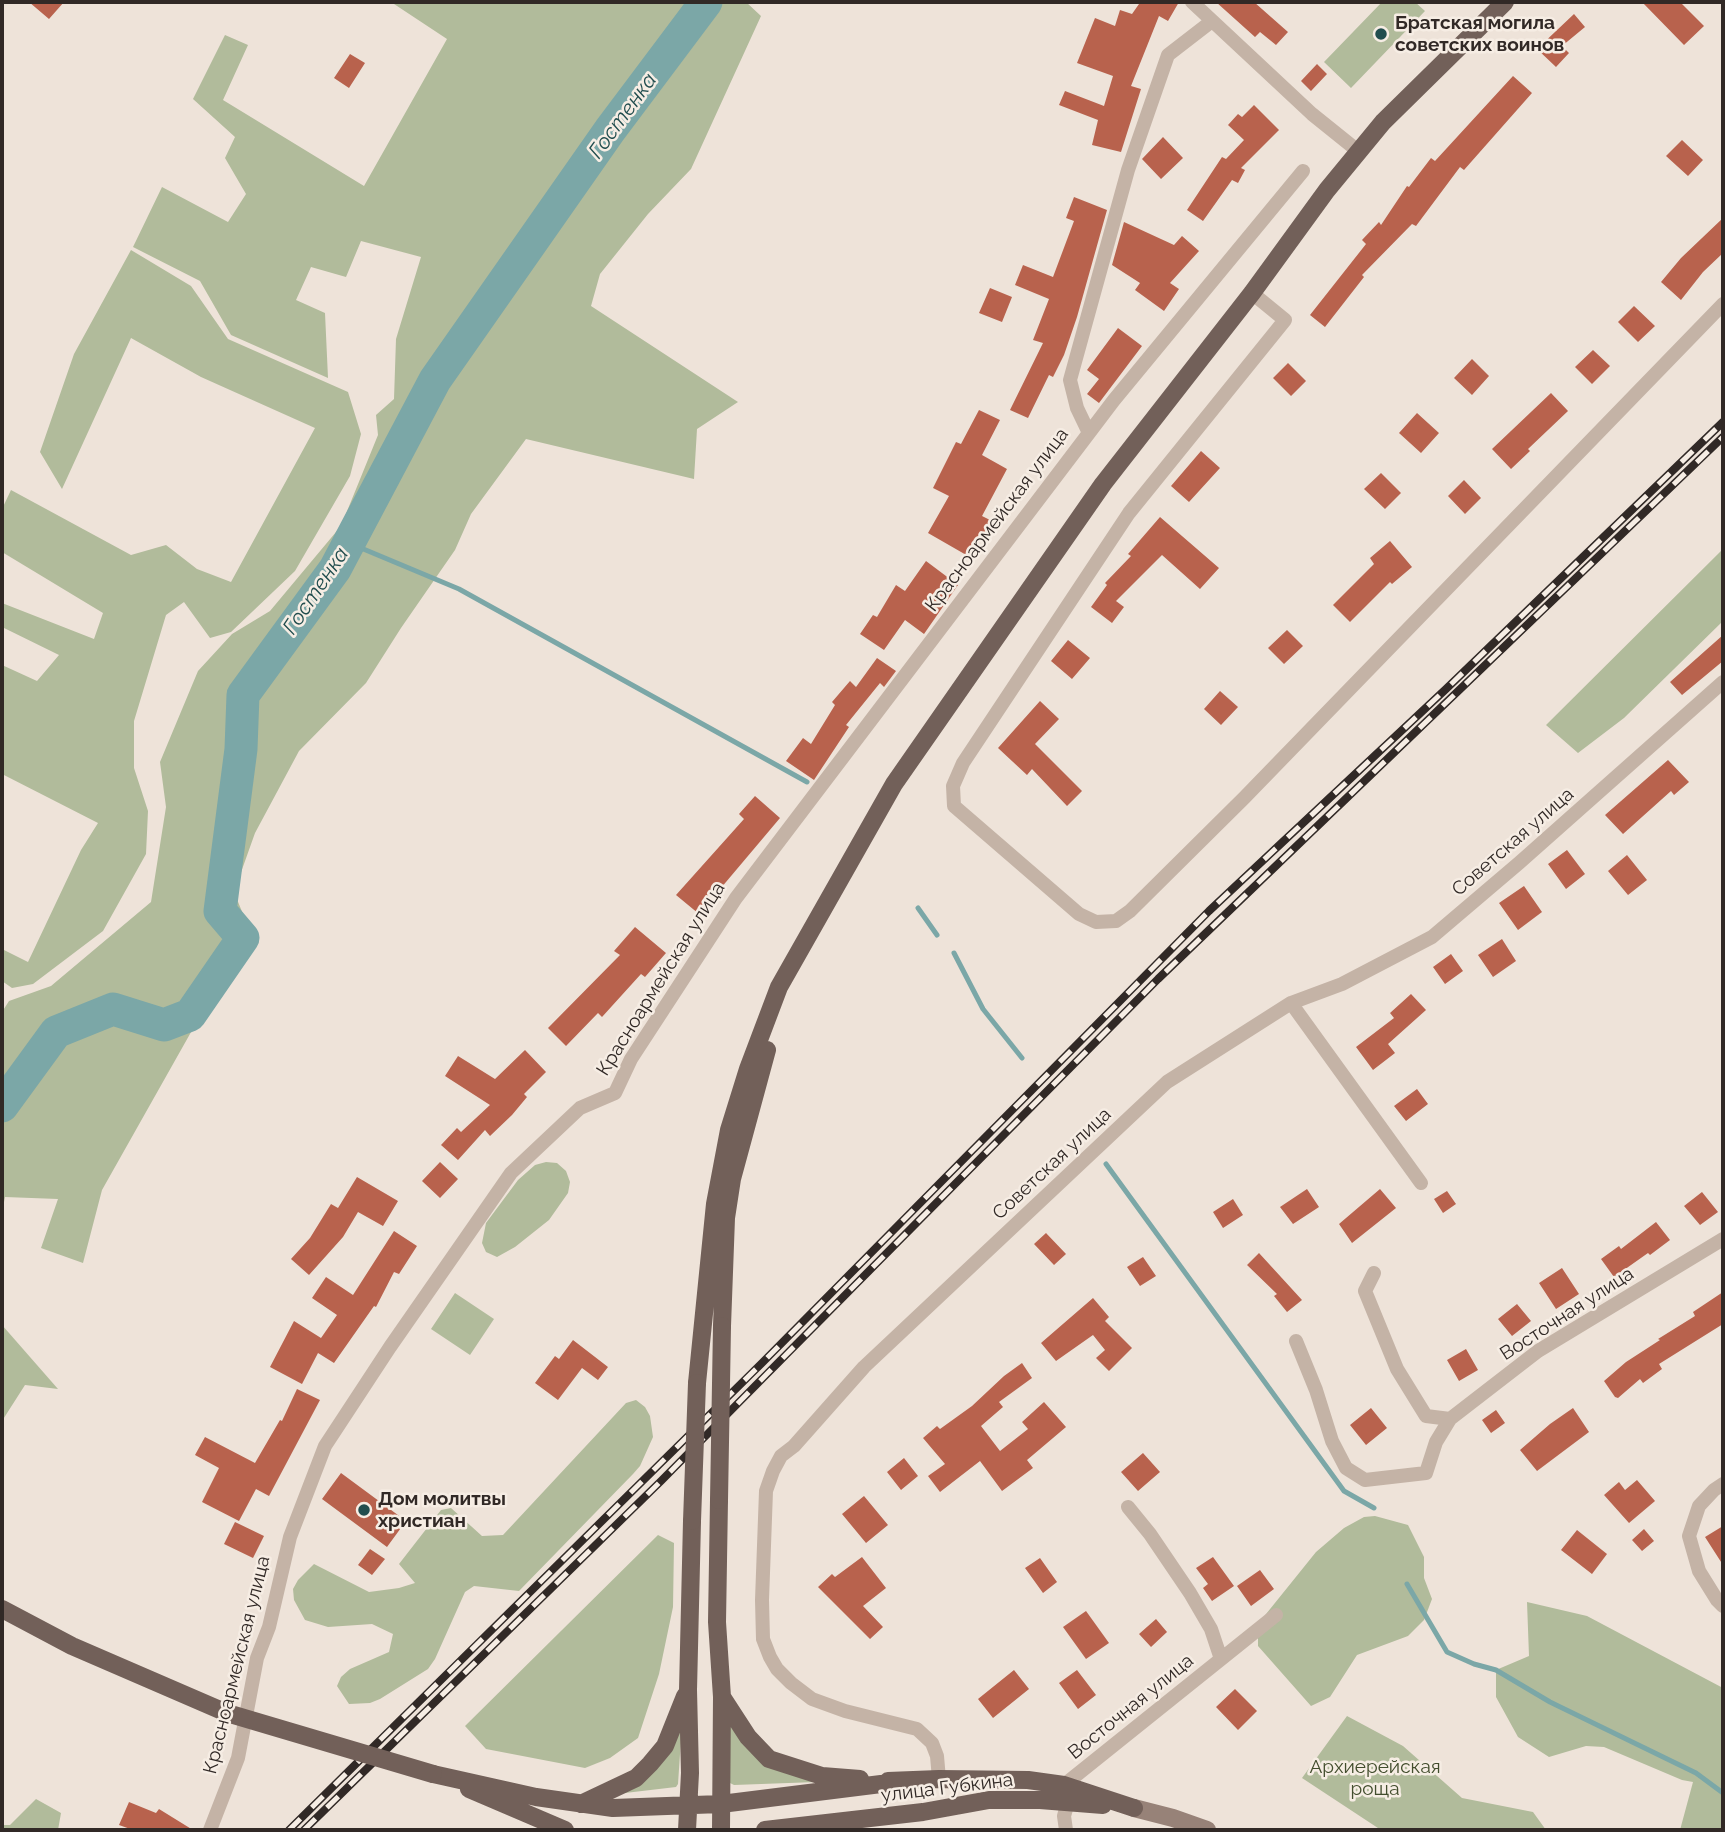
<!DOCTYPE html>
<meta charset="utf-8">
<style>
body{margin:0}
#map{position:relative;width:1725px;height:1832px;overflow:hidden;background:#eee3d9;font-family:Raleway,sans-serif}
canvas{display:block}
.frame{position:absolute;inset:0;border:4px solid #312926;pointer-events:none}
</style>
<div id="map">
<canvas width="1725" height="1832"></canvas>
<div class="frame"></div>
</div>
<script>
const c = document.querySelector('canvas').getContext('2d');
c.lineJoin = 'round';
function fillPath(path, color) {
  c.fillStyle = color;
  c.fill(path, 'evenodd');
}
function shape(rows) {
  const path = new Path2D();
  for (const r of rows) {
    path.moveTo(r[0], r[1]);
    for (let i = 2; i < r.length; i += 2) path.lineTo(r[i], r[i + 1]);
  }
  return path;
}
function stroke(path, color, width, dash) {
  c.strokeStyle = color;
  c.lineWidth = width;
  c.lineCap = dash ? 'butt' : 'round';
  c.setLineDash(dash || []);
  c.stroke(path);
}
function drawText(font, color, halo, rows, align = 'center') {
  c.font = font + ' Raleway,sans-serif';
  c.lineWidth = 5;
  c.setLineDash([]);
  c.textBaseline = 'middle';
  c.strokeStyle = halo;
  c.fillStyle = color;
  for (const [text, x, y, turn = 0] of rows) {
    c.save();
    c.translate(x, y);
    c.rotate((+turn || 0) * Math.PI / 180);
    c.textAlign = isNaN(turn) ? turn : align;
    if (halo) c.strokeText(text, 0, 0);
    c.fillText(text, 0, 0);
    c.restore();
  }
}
const green = shape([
 [391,2,746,2,761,16,691,169,648,214,600,274,591,306,738,402,697,429,694,479,526,439,471,514,455,550,401,628,366,683,299,751,255,833,234,892,254,941,208,1002,102,1190,83,1263,41,1248,58,1199,5,1197,2,1212,2,1012,9,1001,51,986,151,902,166,807,160,762,198,671,232,634,270,611,341,526,378,435,376,415,394,399,396,339,421,257,361,241,346,277,311,267,296,300,325,313,328,378,231,335,200,281,133,247,162,187,228,222,246,194,225,158,235,137,193,99,225,35,248,45,223,100,364,186,447,39],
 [1382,2,1415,2,1425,11,1351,88,1324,62],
 [131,250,191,286,228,339,348,392,361,434,350,476,295,571,231,632,210,638,184,602,166,615,134,721,134,768,148,811,146,854,103,931,33,984,12,988,2,981,2,949,28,962,81,850,98,823,2,774,2,665,37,681,59,655,2,627,2,603,94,639,103,613,2,552,2,509,11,490,131,555,166,545,197,569,231,582,315,428,201,377,131,338,62,489,40,452,74,354],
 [1723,549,1723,621,1624,718,1578,753,1546,725],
 [546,1162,557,1163,566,1171,570,1182,568,1193,549,1220,515,1247,497,1257,486,1252,482,1243,486,1223,518,1180,535,1165],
 [455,1293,494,1319,470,1355,431,1329],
 [2,1325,58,1389,25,1385,2,1421],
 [636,1400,645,1407,650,1416,653,1437,640,1466,633,1474,519,1591,474,1586,465,1592,435,1659,428,1669,380,1699,370,1703,349,1704,337,1686,341,1677,350,1669,389,1652,393,1634,372,1624,328,1627,305,1620,294,1600,293,1589,298,1580,314,1564,369,1592,399,1588,415,1583,399,1564,441,1510,451,1508,482,1536,503,1535,626,1403],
 [1375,1516,1408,1525,1424,1557,1424,1578,1432,1599,1424,1620,1408,1636,1357,1655,1330,1697,1311,1706,1258,1646,1258,1624,1316,1552,1344,1528,1364,1517],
 [658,1535,674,1543,673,1607,659,1674,638,1738,610,1758,585,1768,486,1749,465,1726],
 [1527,1602,1587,1616,1723,1688,1723,1830,1680,1830,1693,1782,1682,1780,1604,1747,1586,1746,1549,1757,1518,1737,1496,1697,1496,1670,1529,1656],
 [1347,1716,1403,1746,1462,1798,1533,1812,1546,1830,1381,1830,1302,1778],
 [730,1720,816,1782,734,1785,730,1783],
 [682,1724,678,1784,676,1787,625,1793,621,1791],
 [36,1799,61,1813,58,1830,2,1830,2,1825,10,1825]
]);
const stream = shape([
 [349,543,459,589,807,782],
 [918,908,937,935],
 [954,953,983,1009,1022,1058],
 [1106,1164,1344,1491,1374,1508],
 [1407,1584,1447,1652,1474,1664,1496,1670,1550,1702,1696,1773,1723,1793]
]);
const river = shape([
 [2,1106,56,1032,113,1009,164,1025,190,1015,243,938,220,911,241,749,243,695,335,569,435,380,610,130,706,2]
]);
const building = shape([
 [29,2,64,2,49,19],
 [1135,2,1179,2,1168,21,1159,16,1131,86,1141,89,1121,152,1092,145,1098,120,1059,105,1065,91,1104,106,1113,76,1077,63,1095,18,1115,26,1120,10,1132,14,1139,4],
 [1216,2,1254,2,1288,32,1276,45,1260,32,1255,37],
 [1642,2,1680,2,1704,26,1684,45],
 [1574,14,1585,27,1562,46,1569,53,1556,67,1537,49],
 [350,54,365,63,349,88,334,78],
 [1317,64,1327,74,1311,91,1301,81],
 [1513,76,1532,93,1464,170,1460,167,1416,226,1412,224,1362,275,1364,277,1325,327,1310,315,1366,244,1362,240,1379,222,1381,225,1407,186,1409,187,1431,158,1435,161],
 [1254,105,1279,130,1241,168,1245,170,1238,183,1232,180,1203,221,1187,210,1222,157,1226,159,1244,140,1228,125,1238,114,1242,117],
 [1163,137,1183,158,1161,179,1142,159],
 [1682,140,1703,160,1688,176,1666,156],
 [1074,197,1107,210,1077,317,1064,355,1053,377,1049,375,1028,418,1010,410,1043,343,1033,340,1049,299,1015,285,1023,265,1053,277,1074,221,1066,218],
 [1723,218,1723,253,1703,272,1681,300,1661,282,1681,258],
 [1124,222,1174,245,1182,236,1199,251,1170,283,1179,289,1164,311,1135,290,1140,283,1112,265],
 [990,288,1012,297,1002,322,979,313],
 [1634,306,1655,326,1638,342,1618,322],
 [1118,328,1142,346,1099,403,1087,394,1099,379,1087,370],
 [1593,350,1610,366,1592,384,1575,367],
 [1472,359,1489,376,1472,395,1454,378],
 [1288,363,1306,381,1291,396,1273,378],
 [1551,393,1568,411,1528,449,1530,451,1511,469,1492,449],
 [979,410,1000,420,982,455,1007,469,982,516,992,521,985,535,981,533,968,556,928,533,949,496,933,488,956,442,961,444],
 [1417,413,1439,433,1421,453,1399,433],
 [1201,451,1220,468,1189,502,1171,486],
 [1381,473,1401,493,1385,509,1364,489],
 [1464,480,1481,498,1465,514,1448,496],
 [1160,517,1219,568,1200,589,1162,555,1116,601,1124,607,1112,623,1091,607,1107,585,1105,583,1131,556,1128,554],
 [1390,541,1412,567,1392,584,1390,582,1350,622,1333,605,1374,564,1370,558],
 [926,561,958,585,924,634,905,620,884,650,860,634,873,615,877,617,896,585,905,591],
 [1287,630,1303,646,1284,664,1268,648],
 [1723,635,1723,661,1682,695,1670,682],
 [1068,640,1090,658,1072,679,1051,661],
 [877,658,896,671,884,687,880,683,846,725,849,727,814,780,786,761,803,738,811,744,835,705,832,702,850,681,856,687],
 [1220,691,1238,707,1221,725,1204,709],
 [1040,701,1059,719,1035,744,1082,791,1067,806,1032,769,1027,775,998,748],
 [1668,760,1689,782,1674,795,1671,791,1623,834,1605,815],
 [755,796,780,818,699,914,676,895,744,819,739,814],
 [1567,850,1585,874,1566,889,1548,864],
 [1627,855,1647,880,1628,895,1608,871],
 [1524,886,1542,912,1518,930,1499,903],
 [635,927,666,953,645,977,641,974,602,1017,598,1013,566,1046,548,1028,620,955,614,951],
 [1502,939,1516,961,1493,977,1478,955],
 [1451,954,1463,971,1445,984,1433,967],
 [1411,994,1426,1010,1388,1044,1395,1053,1373,1070,1356,1047,1394,1018,1390,1013],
 [525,1050,546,1072,524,1094,527,1097,512,1115,490,1136,485,1130,458,1160,441,1145,457,1128,461,1132,490,1105,445,1076,458,1056,495,1079],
 [1417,1089,1428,1104,1406,1121,1394,1106],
 [440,1162,458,1179,440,1198,422,1181],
 [357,1177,398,1201,383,1226,358,1212,343,1237,309,1275,291,1259,310,1238,331,1204,338,1208],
 [1307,1189,1319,1207,1293,1224,1280,1207],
 [1380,1189,1396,1208,1352,1243,1339,1224],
 [1447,1191,1456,1204,1443,1213,1434,1199],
 [1702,1192,1718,1212,1700,1225,1684,1206],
 [1233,1199,1243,1215,1223,1228,1213,1212],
 [1656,1222,1670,1240,1650,1255,1648,1253,1614,1277,1601,1259,1619,1246,1621,1249],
 [394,1231,417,1246,399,1274,394,1272,376,1307,374,1306,334,1363,318,1353,302,1384,270,1367,294,1321,321,1338,337,1315,312,1298,326,1277,353,1295],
 [1046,1233,1066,1254,1054,1265,1034,1244],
 [1259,1253,1302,1300,1287,1312,1274,1296,1277,1294,1247,1265],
 [1143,1257,1156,1276,1140,1286,1127,1267],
 [1562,1268,1579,1294,1556,1309,1539,1283],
 [1723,1292,1723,1324,1659,1364,1662,1369,1643,1383,1640,1379,1618,1398,1615,1397,1604,1381,1626,1362,1660,1340,1658,1339,1695,1316,1693,1312],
 [1093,1298,1109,1317,1105,1321,1132,1348,1109,1371,1096,1358,1105,1350,1093,1335,1056,1361,1041,1343],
 [1517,1304,1531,1321,1512,1336,1498,1319],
 [573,1340,608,1367,598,1380,582,1368,558,1400,535,1383,555,1356,559,1359],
 [1466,1349,1478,1370,1459,1381,1447,1360],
 [1022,1363,1032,1378,999,1402,1003,1407,981,1426,1000,1451,1028,1429,1022,1422,1044,1402,1066,1427,1027,1460,1033,1468,1002,1491,980,1461,940,1492,928,1476,945,1464,923,1438,937,1426,940,1429,972,1406,1004,1376],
 [297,1389,320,1400,269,1496,256,1489,239,1521,202,1502,219,1468,195,1455,205,1437,255,1463,280,1420,282,1421],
 [1371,1408,1387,1428,1366,1445,1350,1425],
 [1573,1408,1589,1432,1537,1471,1520,1450,1550,1424],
 [1496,1410,1505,1423,1491,1433,1482,1420],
 [1143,1453,1160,1472,1138,1491,1121,1472],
 [904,1458,918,1476,901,1490,887,1472],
 [341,1473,406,1521,387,1547,322,1499],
 [1637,1480,1655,1501,1629,1523,1604,1495,1619,1482,1625,1490],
 [864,1496,888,1525,866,1543,842,1514],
 [235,1522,264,1536,253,1558,224,1544],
 [1723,1526,1723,1565,1705,1537],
 [1644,1529,1654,1541,1642,1551,1632,1540],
 [1577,1530,1607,1554,1592,1574,1561,1550],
 [370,1549,385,1559,372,1575,358,1565],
 [862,1557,886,1588,863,1606,883,1627,870,1639,818,1587,832,1574,835,1577],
 [1213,1557,1234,1586,1212,1601,1203,1588,1208,1584,1196,1568],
 [1040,1558,1057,1582,1043,1593,1025,1568],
 [1260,1570,1274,1589,1251,1606,1237,1586],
 [1086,1611,1109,1643,1086,1659,1063,1627],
 [1156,1619,1167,1632,1151,1647,1139,1634],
 [1014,1670,1029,1689,993,1718,978,1699],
 [1077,1670,1096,1695,1078,1709,1059,1683],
 [1235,1689,1257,1711,1238,1730,1216,1707],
 [129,1802,156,1813,159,1809,193,1830,133,1830,119,1825]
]);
const street = shape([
 [1192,2,1312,114,1358,151],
 [1252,293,1285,320,1129,513,963,763,953,786,954,806,1079,914,1096,922,1116,921,1130,911,1244,798,1723,304],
 [1089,433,1114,400,1303,171],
 [1291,1003,1421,1183],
 [1374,1273,1365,1291,1397,1369,1426,1416,1450,1419],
 [1296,1341,1316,1390,1332,1441,1346,1468,1365,1480,1426,1473,1436,1442,1450,1419,1538,1351,1723,1239],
 [1723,1484,1714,1490,1699,1506,1689,1536,1699,1571,1717,1600,1723,1606],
 [1128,1507,1150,1534,1190,1593,1211,1629,1221,1659],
 [939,1779,937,1756,932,1743,917,1729,845,1711,812,1699,791,1683,777,1669,770,1657,763,1639,762,1600,766,1491,773,1471,781,1456,794,1446,864,1367,1167,1082,1291,1003,1342,984,1432,937,1519,863,1723,682],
 [1064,1785,1276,1615],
 [210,1830,238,1758,257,1658,269,1627,290,1537,325,1446,390,1347,511,1173,580,1108,615,1093,631,1059,736,898,1089,433,1077,408,1070,380,1128,170,1168,55,1212,21],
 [1066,1830,1064,1816,1068,1802]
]);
const secondary = shape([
 [1134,1808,1173,1818,1207,1830]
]);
const primary = shape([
 [722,1326,726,1218,732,1179,767,1050],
 [697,1383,715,1204,729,1130,748,1069,779,987,894,784,1103,484,1252,293,1327,190,1383,122,1505,2],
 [719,1500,717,1622,722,1697,721,1830],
 [722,1697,748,1737,769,1759,822,1776,860,1779],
 [433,1774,536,1797,613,1808,721,1804,897,1782],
 [888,1781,939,1779,1028,1780,1064,1785,1134,1808],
 [469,1789,565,1830],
 [581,1804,636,1778,650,1764,665,1746,685,1696],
 [687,1830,690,1773,688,1690,692,1521],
 [765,1830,923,1812,989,1800,1040,1800,1103,1805]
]);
const rail = shape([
 [289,1830,762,1363,1209,911,1446,689,1723,422],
 [304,1830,661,1481,1158,979,1723,437]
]);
const primaryBridge = shape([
 [719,1500,722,1326],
 [692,1521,697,1383],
 [2,1609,72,1646,227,1713,433,1774]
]);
const markers = [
 [1381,34,7,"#214d4e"],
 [364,1510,7,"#214d4e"]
];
const poiNames = [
 ["Братская могила",1395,23],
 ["советских воинов",1395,45],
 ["Дом молитвы",378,1499],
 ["христиан",378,1521]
];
const streetNames = [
 ["Красноармейская улица",997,520,-53],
 ["Советская улица",1513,842,-41],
 ["Красноармейская улица",661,979,-58],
 ["Советская улица",1052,1164,-43],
 ["Восточная улица",1567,1314,-33],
 ["Красноармейская улица",237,1665,-76],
 ["Восточная улица",1131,1707,-39],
 ["улица Губкина",947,1788,-7]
];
const parkNames = [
 ["Архиерейская",1375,1767],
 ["роща",1375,1789]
];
const waterNames = [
 ["Гостенка",623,116,-54],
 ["Гостенка",316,591,-56]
];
fillPath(green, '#b1bb9b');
stroke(stream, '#7ba7a7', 5);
stroke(river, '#7ba7a7', 33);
fillPath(building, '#b8624d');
stroke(street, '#c4b3a6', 14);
stroke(secondary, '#978278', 18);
stroke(primary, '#726059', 18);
stroke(rail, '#312926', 8);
stroke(rail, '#f6ede4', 5, [16]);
stroke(primaryBridge, '#726059', 18);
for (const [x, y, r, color] of markers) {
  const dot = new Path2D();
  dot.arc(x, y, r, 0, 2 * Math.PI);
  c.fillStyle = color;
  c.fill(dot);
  stroke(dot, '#f6ede4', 2.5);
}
drawText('bold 19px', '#312926', '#f6ede4', poiNames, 'left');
drawText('19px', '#312926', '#f6ede4', streetNames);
drawText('19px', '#424d2d', '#f6ede4', parkNames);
drawText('italic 21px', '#214d4e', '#f6ede4', waterNames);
</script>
